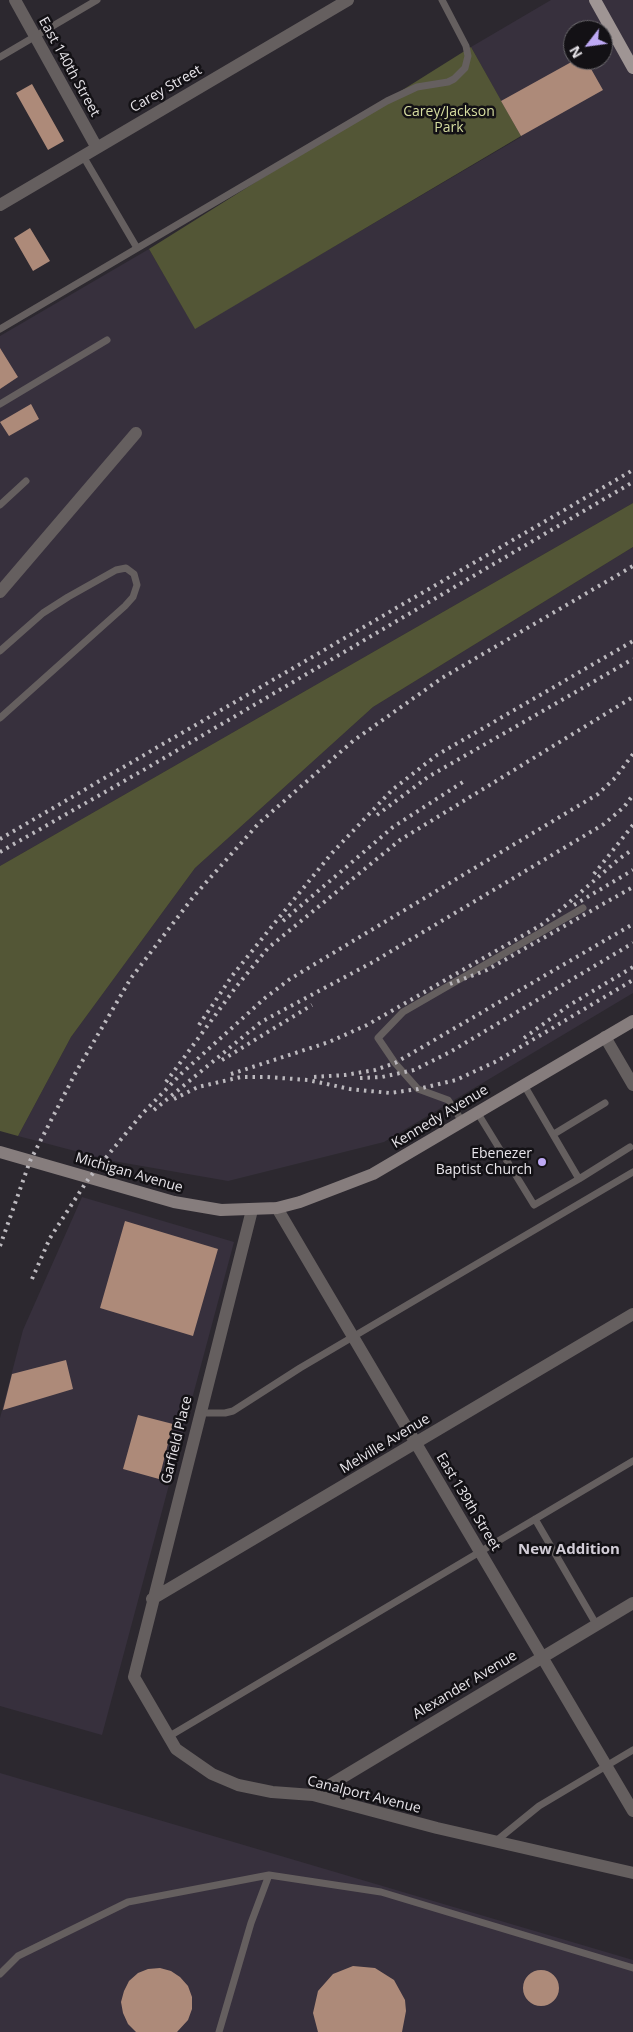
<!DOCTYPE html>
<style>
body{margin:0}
#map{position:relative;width:633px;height:2032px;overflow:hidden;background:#2c282f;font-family:"Open Sans",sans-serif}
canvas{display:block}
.north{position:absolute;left:563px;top:20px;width:50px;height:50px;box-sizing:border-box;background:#131115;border:1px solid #68666a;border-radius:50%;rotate:240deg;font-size:14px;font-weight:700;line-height:20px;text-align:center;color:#e8e5ea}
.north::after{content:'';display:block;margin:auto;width:18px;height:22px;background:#bea9f4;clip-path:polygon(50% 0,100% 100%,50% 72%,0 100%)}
</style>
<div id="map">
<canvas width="633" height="2032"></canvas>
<div class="north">N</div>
</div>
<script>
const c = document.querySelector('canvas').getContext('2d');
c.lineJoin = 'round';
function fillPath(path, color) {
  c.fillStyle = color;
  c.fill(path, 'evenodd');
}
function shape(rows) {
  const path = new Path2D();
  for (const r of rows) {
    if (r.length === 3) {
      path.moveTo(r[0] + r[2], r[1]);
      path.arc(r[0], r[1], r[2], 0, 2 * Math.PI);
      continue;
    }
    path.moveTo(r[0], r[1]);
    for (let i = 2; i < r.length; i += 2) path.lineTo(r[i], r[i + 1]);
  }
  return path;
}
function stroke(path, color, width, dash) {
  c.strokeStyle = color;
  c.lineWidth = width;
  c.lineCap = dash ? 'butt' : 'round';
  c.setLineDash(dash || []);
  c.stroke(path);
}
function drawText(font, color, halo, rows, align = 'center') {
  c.font = font + ' "Open Sans",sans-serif';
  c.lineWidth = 5;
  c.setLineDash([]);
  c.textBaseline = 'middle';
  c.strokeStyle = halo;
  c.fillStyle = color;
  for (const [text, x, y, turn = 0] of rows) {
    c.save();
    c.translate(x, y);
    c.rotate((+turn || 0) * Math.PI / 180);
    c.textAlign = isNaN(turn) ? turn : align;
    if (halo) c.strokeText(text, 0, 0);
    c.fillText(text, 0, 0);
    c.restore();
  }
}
const built = shape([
 [551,0,633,0,633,503,0,866,0,336,149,249,195,328,521,137,471,47],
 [573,30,603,30,603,60,573,60],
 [633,547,633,993,384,1142,228,1181,113,1161,18,1136,71,1037,195,868,373,707],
 [82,1197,234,1242,102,1735,0,1706,0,1418,23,1330],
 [0,1773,633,1960,633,2032,0,2032]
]);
const green = shape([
 [471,47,521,136,195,329,149,249],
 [633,503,633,547,373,707,195,868,71,1037,18,1136,0,1131,0,866]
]);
const building = shape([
 [575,60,586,60,603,90,521,136,501,101],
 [32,84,64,141,48,150,16,93],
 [30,228,50,261,33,271,14,238],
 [0,348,18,377,0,389],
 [31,404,39,419,9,436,0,422],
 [125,1221,218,1249,193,1336,100,1308],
 [66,1360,73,1389,3,1410,12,1374],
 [138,1415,173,1424,159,1479,123,1469],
 [353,1966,375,1968,394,1980,405,2000,406,2011,402,2032,318,2032,313,2013,318,1991,333,1974],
 [160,1968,171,1971,180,1977,188,1986,192,1997,192,2009,188,2020,177,2032,136,2032,128,2024,123,2013,121,2002,124,1991,129,1981,138,1973,148,1969],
 [541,1988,18]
]);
const service = shape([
 [0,57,97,0],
 [83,156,137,248],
 [0,329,387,101,417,87,448,82,454,79,465,68,468,56,466,46,442,0],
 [0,404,107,340],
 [0,505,26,481],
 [0,651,43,613,68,597,116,570,126,568,134,574,137,585,133,597,125,606,0,718],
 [524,1085,579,1179,630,1147],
 [477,1112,534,1205,579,1179],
 [462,1121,448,1100,418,1089,395,1063,378,1038,403,1012,583,908],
 [554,1134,605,1103],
 [200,1413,225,1413,233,1411,300,1368,633,1172],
 [535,1519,596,1624],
 [168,1737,633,1461],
 [496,1841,539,1806,633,1750],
 [0,1974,18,1956,128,1902,269,1875,381,1892,633,1968],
 [219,2032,251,1923,269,1875]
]);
const minor = shape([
 [15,0,97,148],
 [0,205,348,0],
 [0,592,136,433],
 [605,1037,633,1085],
 [277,1208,633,1811],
 [252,1210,134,1677,176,1749,212,1774,238,1785,272,1792,313,1795,437,1828,633,1873],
 [152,1599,633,1314],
 [313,1795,633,1603]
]);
const secondary = shape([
 [0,1152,174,1202,221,1210,277,1208,300,1202,373,1174,633,1021]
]);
const primary = shape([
 [595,0,633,68]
]);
const rail = shape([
 [377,815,428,777,633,659],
 [0,839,633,470],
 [0,852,147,768,633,482],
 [594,874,633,825],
 [574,905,633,870],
 [283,921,393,827,466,780],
 [450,984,487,970,633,887],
 [199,1025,232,976,273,925,332,853,392,790,437,755,633,641],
 [524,1038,568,1006,633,967],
 [222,1060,312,1005],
 [231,1074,329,1042,367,1025,541,925,558,912,619,859,633,849],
 [314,1077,345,1075,375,1070,395,1063,633,924],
 [360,1078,382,1077,414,1070,450,1052,633,943],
 [166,1082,236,987,268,948,400,840,633,697],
 [174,1099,198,1087,241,1077,267,1077,308,1080,350,1089,390,1093,418,1089,456,1080,497,1061,633,980],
 [154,1110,261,1022,373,962,604,824,624,807,633,795],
 [0,1246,30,1161,76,1072,131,978,194,896,259,823,353,741,442,678,633,566],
 [32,1279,50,1238,70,1207,89,1178,142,1114,182,1073,265,998,290,979,358,938,598,794,615,778,633,754]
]);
const markers = [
 [542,1162,5,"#bea9f4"]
];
const streetNames = [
 ["East 140th Street",69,67,61],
 ["Carey Street",166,89,-30],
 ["Kennedy Avenue",440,1117,-31],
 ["Michigan Avenue",129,1173,16],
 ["Garfield Place",177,1440,-76],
 ["Melville Avenue",385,1444,-31],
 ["East 139th Street",468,1502,59],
 ["Alexander Avenue",465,1685,-31],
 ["Canalport Avenue",364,1795,14]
];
const parkNames = [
 ["Carey/Jackson",449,112],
 ["Park",449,128]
];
const poiNames = [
 ["Ebenezer",532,1154],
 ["Baptist Church",532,1170]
];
const neighbourhoodNames = [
 ["New Addition",569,1550]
];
fillPath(built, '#37303d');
fillPath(green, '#535636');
fillPath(building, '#ad8a79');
stroke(service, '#655f5f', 7);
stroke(minor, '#655f5f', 12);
stroke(secondary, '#867d7d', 12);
stroke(primary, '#9f9594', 12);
stroke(rail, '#bcb9be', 4, [2.5, 5]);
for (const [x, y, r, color] of markers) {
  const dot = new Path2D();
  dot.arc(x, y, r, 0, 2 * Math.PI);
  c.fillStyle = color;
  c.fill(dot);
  stroke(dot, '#131115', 2);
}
drawText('14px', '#e8e5ea', '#131115', streetNames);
drawText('14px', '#d6dda0', '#131115', parkNames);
drawText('14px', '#e8e5ea', '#131115', poiNames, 'right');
drawText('bold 15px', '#d2cdd7', '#131115', neighbourhoodNames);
</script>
